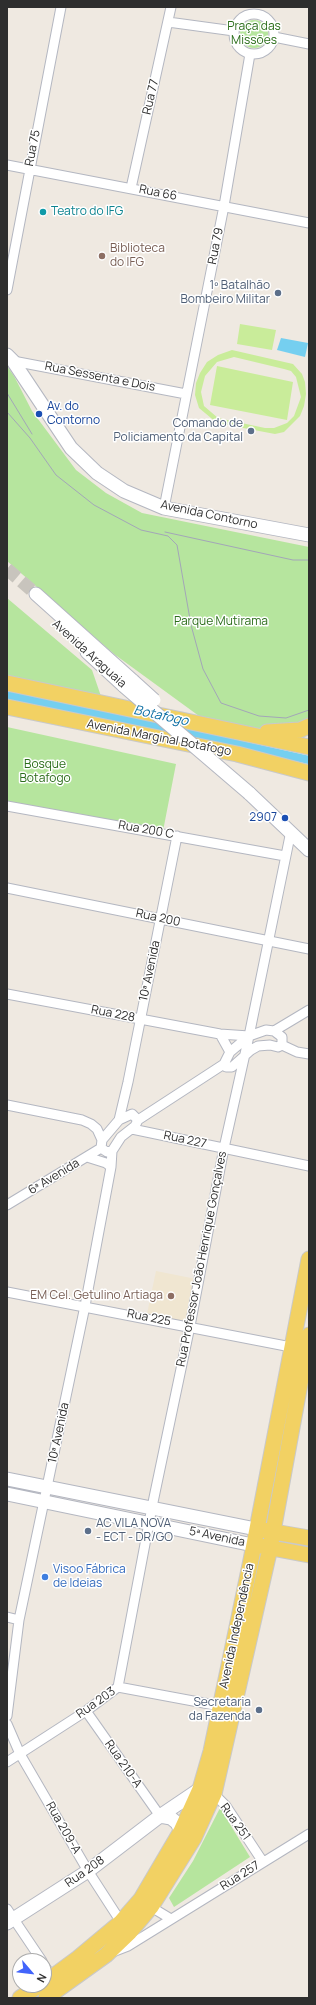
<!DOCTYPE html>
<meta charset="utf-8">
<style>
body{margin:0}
#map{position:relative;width:316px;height:2005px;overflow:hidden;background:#efe9e1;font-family:Manrope,sans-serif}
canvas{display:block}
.frame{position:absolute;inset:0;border:8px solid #2e2e2e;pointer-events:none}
.north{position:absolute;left:12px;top:1953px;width:40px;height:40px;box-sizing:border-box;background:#fff;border:1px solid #ababab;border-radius:50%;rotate:118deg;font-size:11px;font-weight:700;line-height:16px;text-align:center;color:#2e2e2e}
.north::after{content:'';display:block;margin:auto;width:14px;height:18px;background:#4264fb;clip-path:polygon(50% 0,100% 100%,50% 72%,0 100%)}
</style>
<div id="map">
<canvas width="316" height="2005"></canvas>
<div class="frame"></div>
<div class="north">N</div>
</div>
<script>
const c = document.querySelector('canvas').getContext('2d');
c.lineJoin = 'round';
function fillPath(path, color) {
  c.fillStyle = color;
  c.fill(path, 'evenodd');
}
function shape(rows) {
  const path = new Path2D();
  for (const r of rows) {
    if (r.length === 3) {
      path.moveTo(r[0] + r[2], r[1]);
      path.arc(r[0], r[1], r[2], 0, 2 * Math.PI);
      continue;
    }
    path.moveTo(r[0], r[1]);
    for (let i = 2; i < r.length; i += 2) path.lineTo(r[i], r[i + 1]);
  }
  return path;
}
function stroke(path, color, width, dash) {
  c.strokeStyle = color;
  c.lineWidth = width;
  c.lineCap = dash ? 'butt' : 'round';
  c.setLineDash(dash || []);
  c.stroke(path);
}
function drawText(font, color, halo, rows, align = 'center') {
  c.font = font + ' Manrope,sans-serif';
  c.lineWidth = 3;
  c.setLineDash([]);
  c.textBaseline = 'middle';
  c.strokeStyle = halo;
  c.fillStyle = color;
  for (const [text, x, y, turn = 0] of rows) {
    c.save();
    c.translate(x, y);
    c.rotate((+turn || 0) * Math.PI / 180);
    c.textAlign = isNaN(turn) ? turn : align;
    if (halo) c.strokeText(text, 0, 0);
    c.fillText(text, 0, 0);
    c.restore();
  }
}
const education = shape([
 [156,1271,196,1279,189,1316,182,1321,147,1314]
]);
const green = shape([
 [254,34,14],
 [7,366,14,376,32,411,76,470,106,493,142,513,309,547,309,724,250,733,199,716,114,654,7,561],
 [7,598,92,670,104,705,7,687],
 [7,727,176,764,163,831,7,802],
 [220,1808,250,1857,174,1907,169,1898,193,1861]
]);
const pitch = shape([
 [240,324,276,330,272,350,237,344],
 [232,350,293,364,302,374,305,382,306,394,304,406,300,416,284,432,275,434,217,423,199,408,195,395,196,383,200,373,207,362,218,355],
 [234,357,284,369,291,371,296,377,301,397,294,416,287,423,274,428,265,428,218,418,204,406,201,392,205,376,217,362],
 [217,366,293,382,287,420,210,405]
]);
const water = shape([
 [281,338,308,343,305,357,277,350]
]);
const canal = shape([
 [7,695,139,722,309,760]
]);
const secondaryTunnel = shape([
 [7,569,36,594]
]);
const street = shape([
 [254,34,20],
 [168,22,234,31],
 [274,37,309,44],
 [7,165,309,223],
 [131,188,171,7],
 [7,290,61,7],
 [13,361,186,394],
 [164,508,224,206,250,54],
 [7,806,285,856],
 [7,888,309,949],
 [7,994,220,1034,249,1036],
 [274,1031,309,1010],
 [220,1034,230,1052],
 [282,1045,297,1052,309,1054],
 [224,1064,226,1067,232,1067,251,1050,258,1046,270,1045,278,1047,282,1045],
 [7,1105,82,1120,91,1124,97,1129,102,1140],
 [119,1120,128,1082,177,836],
 [138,1120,132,1114,119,1120,102,1140,101,1148,107,1152,112,1151,121,1137,135,1126,138,1120,224,1064,230,1052,249,1036,266,1030,274,1031,282,1037,282,1045],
 [132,1129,309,1166],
 [87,1157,106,1163,111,1167],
 [7,1205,101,1148],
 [7,1292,291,1347],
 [7,1617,19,1620],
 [118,1687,152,1507,190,1326,224,1148,249,1036,291,831],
 [86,1711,160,1816],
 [7,1716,19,1620,85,1306,111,1167,112,1151],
 [7,1724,20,1754,88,1871,121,1922],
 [7,1762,86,1711,118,1687,220,1706],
 [214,1794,226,1806,263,1862],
 [151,1907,171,1919],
 [7,1909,42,1961],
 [115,1951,128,1946,309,1834],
 [44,1965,54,1980]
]);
const secondary = shape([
 [7,355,13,361,71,448,97,473,124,491,164,508,309,535],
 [36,594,133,681],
 [87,652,124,686],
 [249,793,309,850],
 [7,1479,256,1529],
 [7,1494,253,1545],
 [160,1816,171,1818,177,1823,181,1831],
 [7,1923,88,1871,160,1816,200,1789,203,1790]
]);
const primary = shape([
 [7,683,309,747],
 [7,707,237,754,309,773],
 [267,732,300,730,309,726],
 [263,1530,309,1538],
 [261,1546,309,1555],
 [44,1983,78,1958,121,1922,141,1899,181,1831,200,1789,211,1751,251,1560,309,1259],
 [20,1998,40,1985],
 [46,1998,106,1955,130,1932,151,1907,194,1838,214,1794,270,1548,309,1335]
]);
const tram = shape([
 [7,393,32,434],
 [7,412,30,438,56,475,94,505,141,530,168,536,177,545,191,625,203,669,221,703,259,716,286,718,309,710],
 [165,532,293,560,309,560]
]);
const secondaryBridge = shape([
 [133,681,154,700],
 [124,686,249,793]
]);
const markers = [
 [43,212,4,"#0f9aa8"],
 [102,256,4,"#8d6e63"],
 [278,293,4,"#5c6f8a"],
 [39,414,4,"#1a4fb4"],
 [251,431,4,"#5c6f8a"],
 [285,818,4,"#1a4fb4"],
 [171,1296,4,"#8d6e63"],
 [88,1531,4,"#5c6f8a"],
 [45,1577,4,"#3f7fe0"],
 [259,1710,4,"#5c6f8a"]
];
const parkNames = [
 ["Praça das",254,27],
 ["Missões",254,41],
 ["Parque Mutirama",221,622],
 ["Bosque",45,765],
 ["Botafogo",45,779]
];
const streetNames = [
 ["Rua 77",151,97,-77],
 ["Rua 75",33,148,-79],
 ["Rua 66",158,193,11],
 ["Rua 79",216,246,-79],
 ["Rua Sessenta e Dois",100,377,11],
 ["Avenida Contorno",209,515,12],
 ["Avenida Araguaia",89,654,42],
 ["Avenida Marginal Botafogo",159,738,11],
 ["Rua 200 C",146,830,10],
 ["Rua 200",158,918,12],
 ["10ª Avenida",150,971,-78],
 ["Rua 228",113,1014,11],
 ["Rua 227",185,1140,12],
 ["6ª Avenida",54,1177,-31],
 ["Rua Professor João Henrique Gonçalves",202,1259,-79],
 ["Rua 225",149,1318,11],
 ["10ª Avenida",59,1433,-78],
 ["5ª Avenida",217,1537,12],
 ["Avenida Independência",237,1626,-78],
 ["Rua 203",96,1703,-35],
 ["Rua 210-A",123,1764,55],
 ["Rua 251",235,1822,54],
 ["Rua 209-A",63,1828,60],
 ["Rua 208",85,1872,-35],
 ["Rua 257",240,1876,-32]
];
const cultureNames = [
 ["Teatro do IFG",51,212]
];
const educationNames = [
 ["Biblioteca",110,249],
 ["do IFG",110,263],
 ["EM Cel. Getulino Artiaga",163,1296,"right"]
];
const serviceNames = [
 ["1º Batalhão",270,286],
 ["Bombeiro Militar",270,300],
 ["Comando de",243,424],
 ["Policiamento da Capital",243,438],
 ["AC VILA NOVA",96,1524,"left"],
 ["- ECT - DR/GO",96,1538,"left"],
 ["Secretaria",251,1703],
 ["da Fazenda",251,1717]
];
const transitNames = [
 ["Av. do",47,407],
 ["Contorno",47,421],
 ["2907",277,818,"right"]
];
const shopNames = [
 ["Visoo Fábrica",53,1570],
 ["de Ideias",53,1584]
];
const waterNames = [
 ["Botafogo",161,716,12]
];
fillPath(education, '#f0e6d1');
fillPath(green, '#b6e59e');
fillPath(pitch, '#c9ec9a');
fillPath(water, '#75cff0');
stroke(canal, '#75cff0', 8);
stroke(secondaryTunnel, '#c8c4bd', 13, [13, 6]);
stroke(street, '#b4b7c1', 11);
stroke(secondary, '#b4b7c1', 15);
stroke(primary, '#c9c9c9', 17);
stroke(street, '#fff', 9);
stroke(secondary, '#fff', 13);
stroke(primary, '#f2d163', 15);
stroke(tram, '#a3a6b8', 1);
stroke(secondaryBridge, '#b4b7c1', 15, []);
stroke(secondaryBridge, '#fff', 13);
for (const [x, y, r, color] of markers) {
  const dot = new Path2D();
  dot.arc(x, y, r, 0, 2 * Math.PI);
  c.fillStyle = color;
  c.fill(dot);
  stroke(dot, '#fff', 1.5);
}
drawText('12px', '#2c6e1b', '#fff', parkNames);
drawText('12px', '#2e2e2e', '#fff', streetNames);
drawText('12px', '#0d838f', '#fff', cultureNames, 'left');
drawText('12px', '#785e54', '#fff', educationNames, 'left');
drawText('12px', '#4e5e75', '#fff', serviceNames, 'right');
drawText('12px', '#164399', '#fff', transitNames, 'left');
drawText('12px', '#366cbe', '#fff', shopNames, 'left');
drawText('italic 13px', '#0d6fa3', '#fff', waterNames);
</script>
